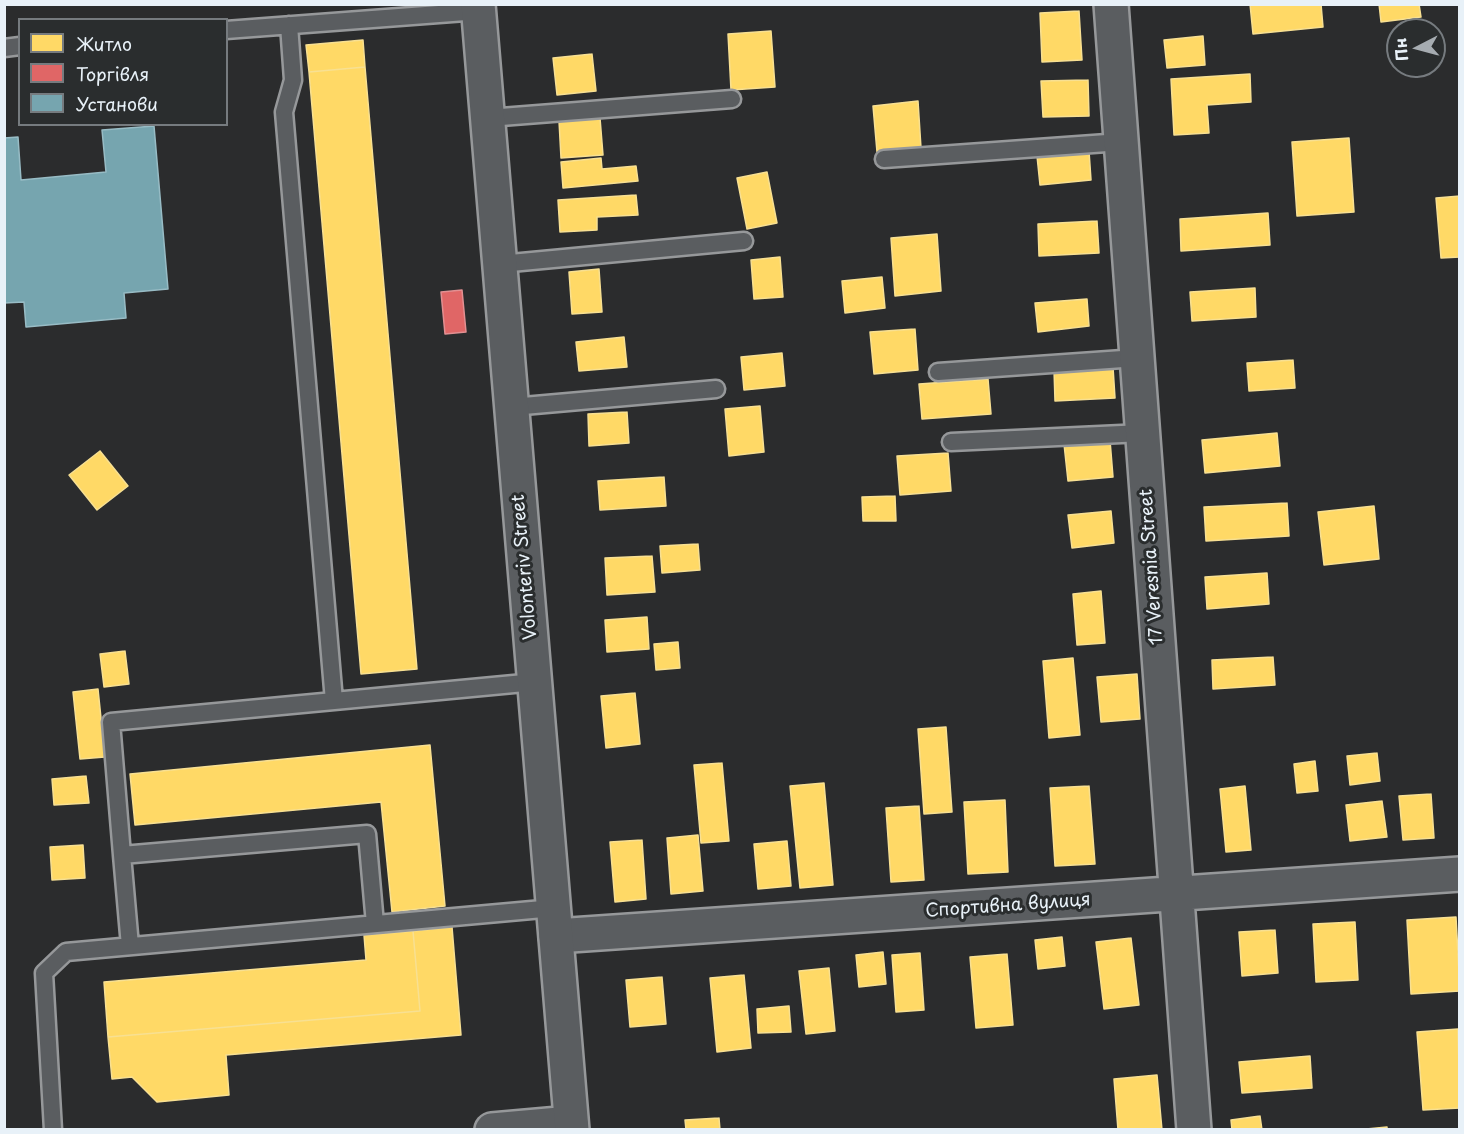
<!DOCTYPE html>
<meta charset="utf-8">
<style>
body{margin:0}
#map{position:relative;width:1464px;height:1134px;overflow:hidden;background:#2b2c2d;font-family:"Playpen Sans",sans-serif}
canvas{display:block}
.frame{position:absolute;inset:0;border:6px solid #e8f1f8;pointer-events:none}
.legend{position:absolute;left:18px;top:18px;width:210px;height:108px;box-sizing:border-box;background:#2a2d2e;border:2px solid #767b7f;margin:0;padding:8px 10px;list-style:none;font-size:18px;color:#e8f1f8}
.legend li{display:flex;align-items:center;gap:12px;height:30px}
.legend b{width:30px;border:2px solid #767b7f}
.north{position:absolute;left:1386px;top:18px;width:60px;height:60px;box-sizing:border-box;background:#2a2d2e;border:2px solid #767b7f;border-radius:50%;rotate:264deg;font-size:16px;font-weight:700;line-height:24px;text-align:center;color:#e8f1f8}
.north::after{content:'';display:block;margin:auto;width:21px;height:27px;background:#a6acb1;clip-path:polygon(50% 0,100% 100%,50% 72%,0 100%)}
</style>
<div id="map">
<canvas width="1464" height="1134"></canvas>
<div class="frame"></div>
<ul class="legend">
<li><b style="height:16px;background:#ffd966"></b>Житло</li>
<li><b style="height:16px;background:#e06666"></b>Торгівля</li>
<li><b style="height:16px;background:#76a5af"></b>Установи</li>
</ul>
<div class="north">Пн</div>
</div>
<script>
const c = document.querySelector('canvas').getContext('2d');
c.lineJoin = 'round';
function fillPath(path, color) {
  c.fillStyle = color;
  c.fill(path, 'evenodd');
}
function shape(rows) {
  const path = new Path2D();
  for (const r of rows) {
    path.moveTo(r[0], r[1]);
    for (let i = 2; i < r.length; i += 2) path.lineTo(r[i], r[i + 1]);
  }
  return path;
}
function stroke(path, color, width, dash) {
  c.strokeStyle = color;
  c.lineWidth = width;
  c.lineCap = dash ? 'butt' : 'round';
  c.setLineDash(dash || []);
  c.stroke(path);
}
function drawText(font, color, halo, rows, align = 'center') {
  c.font = font + ' "Playpen Sans",sans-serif';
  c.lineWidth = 6;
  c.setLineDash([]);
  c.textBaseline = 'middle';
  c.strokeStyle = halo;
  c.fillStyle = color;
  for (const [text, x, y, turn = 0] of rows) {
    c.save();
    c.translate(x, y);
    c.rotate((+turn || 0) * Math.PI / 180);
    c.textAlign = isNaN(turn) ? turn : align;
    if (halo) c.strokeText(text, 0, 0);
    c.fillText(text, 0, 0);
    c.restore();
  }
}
const homes = shape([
 [1250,4,1321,4,1323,27,1253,34,1250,4],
 [1379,4,1419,4,1421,17,1381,22,1379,4],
 [1079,11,1082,60,1042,62,1040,13,1079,11],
 [771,31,775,87,731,90,728,34,771,31],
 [1203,36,1205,65,1167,68,1164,40,1203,36],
 [363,40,365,67,309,72,306,45,363,40],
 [592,54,596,91,557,95,553,58,592,54],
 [365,67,417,669,361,674,309,72,365,67],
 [1250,74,1251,102,1207,105,1209,133,1174,135,1171,79,1250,74],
 [1088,80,1089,116,1043,117,1041,81,1088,80],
 [918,101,921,148,877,152,873,106,918,101],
 [600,118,603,155,561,158,559,121,600,118],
 [1349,138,1354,212,1297,216,1292,142,1349,138],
 [1089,151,1091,180,1040,185,1037,156,1089,151],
 [601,158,602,169,636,166,638,181,563,188,561,162,601,158],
 [767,172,777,223,747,229,737,178,767,172],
 [636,195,638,215,597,217,597,230,560,232,558,200,636,195],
 [1460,196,1460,257,1441,258,1436,198,1460,196],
 [1268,213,1270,245,1181,251,1180,219,1268,213],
 [1097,221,1099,253,1039,256,1038,224,1097,221],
 [937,234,941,291,895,296,891,238,937,234],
 [780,257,783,297,754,299,751,260,780,257],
 [599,269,602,312,572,314,569,272,599,269],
 [882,277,885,308,845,313,842,281,882,277],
 [1255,288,1256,317,1192,321,1190,292,1255,288],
 [1087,299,1089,326,1038,332,1035,303,1087,299],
 [915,329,918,370,874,374,870,332,915,329],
 [624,337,627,367,579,371,576,342,624,337],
 [782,353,785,386,744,390,741,357,782,353],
 [1293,360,1295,388,1249,391,1247,363,1293,360],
 [1113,367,1115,398,1055,401,1054,370,1113,367],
 [988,379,991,414,922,419,919,384,988,379],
 [760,406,764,452,729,456,725,409,760,406],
 [627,412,629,443,589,446,588,414,627,412],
 [1277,433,1280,466,1205,473,1202,440,1277,433],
 [1110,440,1113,477,1068,481,1064,444,1110,440],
 [100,451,128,486,97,510,69,475,100,451],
 [948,453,951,491,900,495,897,456,948,453],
 [664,477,666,506,600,510,598,481,664,477],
 [895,496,896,521,863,521,862,497,895,496],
 [1287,503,1289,536,1206,541,1204,507,1287,503],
 [1374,506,1379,559,1324,565,1318,512,1374,506],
 [1111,511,1114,543,1072,548,1068,515,1111,511],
 [698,544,700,570,662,573,660,546,698,544],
 [652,556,655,592,607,595,605,558,652,556],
 [1267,573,1269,604,1207,609,1205,577,1267,573],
 [1101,591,1105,643,1077,645,1073,594,1101,591],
 [647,617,649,649,607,652,605,620,647,617],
 [678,642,680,668,656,670,654,644,678,642],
 [125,651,129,684,104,687,100,654,125,651],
 [1273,657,1275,685,1213,689,1212,660,1273,657],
 [1073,658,1080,735,1049,738,1043,661,1073,658],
 [1137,674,1140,719,1101,722,1097,677,1137,674],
 [98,689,105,757,80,759,73,692,98,689],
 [635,693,640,744,606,748,601,696,635,693],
 [946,727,952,812,924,814,918,729,946,727],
 [430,745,445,906,392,912,381,802,135,825,130,774,430,745],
 [1377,753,1380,781,1350,785,1347,756,1377,753],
 [1315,761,1318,791,1297,793,1294,764,1315,761],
 [722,763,729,841,701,843,694,765,722,763],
 [86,776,89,803,54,805,52,779,86,776],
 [824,783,833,885,800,888,790,786,824,783],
 [1089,786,1095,864,1055,866,1050,788,1089,786],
 [1245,786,1251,850,1226,852,1220,789,1245,786],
 [1431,794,1434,838,1403,840,1399,796,1431,794],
 [1005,800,1008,872,968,874,964,802,1005,800],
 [1382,801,1387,837,1350,841,1346,805,1382,801],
 [919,806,924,880,891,882,886,808,919,806],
 [698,835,703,891,671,894,667,838,698,835],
 [642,840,646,899,615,902,610,842,642,840],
 [787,841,791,886,758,889,754,844,787,841],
 [83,845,85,878,52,880,50,847,83,845],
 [1456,917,1460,991,1411,994,1407,920,1456,917],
 [1355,922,1358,980,1316,982,1313,924,1355,922],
 [452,927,461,1035,226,1055,229,1095,157,1102,132,1077,112,1079,108,1037,420,1011,413,931,452,927],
 [1275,930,1278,973,1242,976,1239,932,1275,930],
 [413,931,420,1011,108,1037,104,982,366,960,364,935,413,931],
 [1062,937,1065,966,1038,969,1035,940,1062,937],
 [1131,938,1139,1005,1104,1009,1096,942,1131,938],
 [883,952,886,984,859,987,856,955,883,952],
 [920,953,924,1010,896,1012,892,955,920,953],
 [1007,954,1013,1025,976,1028,970,957,1007,954],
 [829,968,835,1031,806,1034,799,971,829,968],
 [744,975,751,1048,717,1052,710,978,744,975],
 [662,977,666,1024,630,1027,626,980,662,977],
 [789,1006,791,1032,758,1033,757,1009,789,1006],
 [1458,1029,1460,1108,1423,1110,1417,1032,1458,1029],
 [1310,1056,1312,1088,1242,1093,1239,1062,1310,1056],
 [1157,1075,1162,1130,1118,1130,1114,1079,1157,1075],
 [1260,1116,1262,1130,1232,1130,1231,1120,1260,1116],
 [719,1118,720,1130,686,1130,685,1120,719,1118],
 [1387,1127,1387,1130,1356,1130,1387,1127]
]);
const shops = shape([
 [462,290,466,332,445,334,441,292,462,290]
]);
const public = shape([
 [154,126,168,289,124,293,126,318,26,327,24,302,4,303,4,138,18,137,21,180,106,172,102,130,154,126]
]);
const service = shape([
 [289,25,293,80,284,112,334,701,535,682],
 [226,30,479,11],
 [4,48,20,46],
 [488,118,732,99],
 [884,159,1121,142],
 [500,264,744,241],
 [938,372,1137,358],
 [512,407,716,389],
 [951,442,1143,433],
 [122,855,111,722,334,701],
 [130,946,122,855,367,834,375,924],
 [53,1130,44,973,66,952,554,908]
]);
const minor = shape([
 [1111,4,1194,1130],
 [556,936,1460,874],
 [492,1130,571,1123]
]);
const tertiary = shape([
 [478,4,572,1130]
]);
const streetNames = [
 ["Volonteriv Street",525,567,-95],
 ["17 Veresnia Street",1152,567,-94],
 ["Спортивна вулиця",1008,906,-4]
];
fillPath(homes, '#ffd966');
stroke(homes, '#f8e092', 1.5);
fillPath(shops, '#e06666');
stroke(shops, '#e29092', 1.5);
fillPath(public, '#76a5af');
stroke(public, '#98bcc5', 1.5);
stroke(service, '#96989a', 21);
stroke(minor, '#96989a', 38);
stroke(tertiary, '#96989a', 38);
stroke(service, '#5a5d60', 16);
stroke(minor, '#5a5d60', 33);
stroke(tertiary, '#5a5d60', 33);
drawText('18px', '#e8f1f8', '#2a2d2e', streetNames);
</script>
